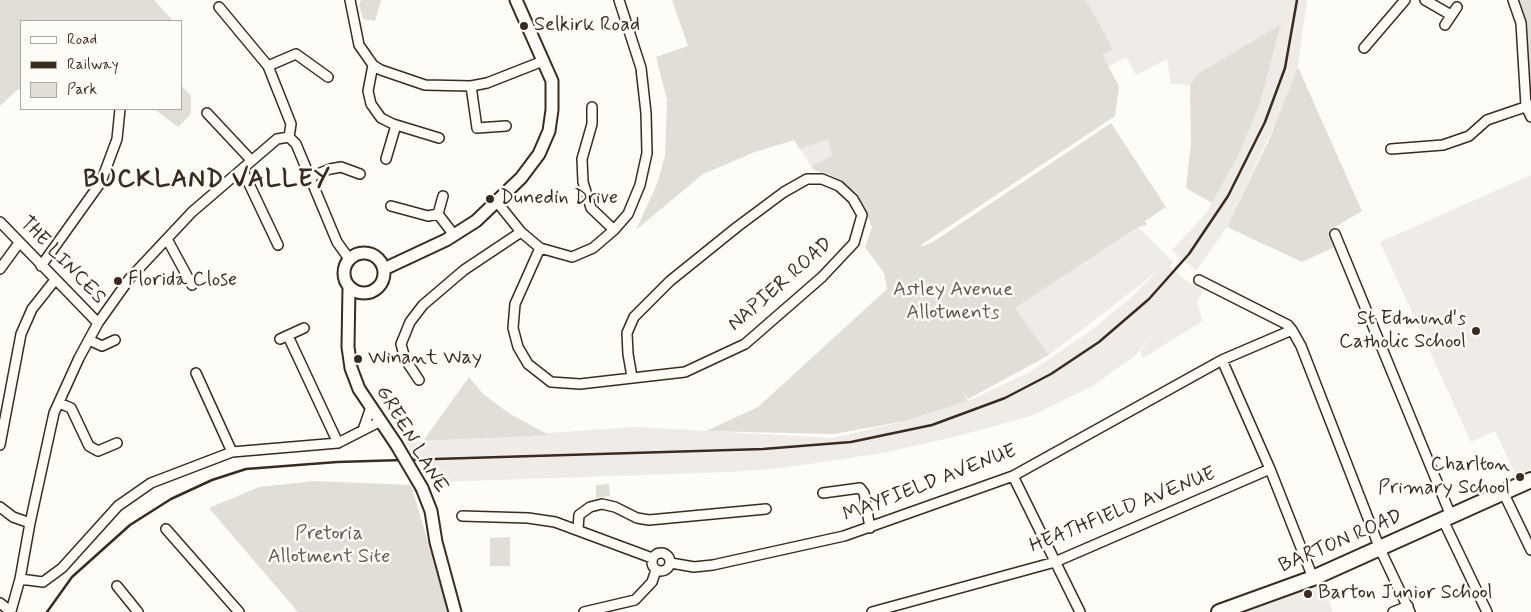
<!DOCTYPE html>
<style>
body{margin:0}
#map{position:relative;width:1531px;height:612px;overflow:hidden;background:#fdfcf7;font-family:Mynerve,sans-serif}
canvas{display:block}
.legend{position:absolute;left:20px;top:20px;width:162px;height:90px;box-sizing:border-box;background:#fdfcf7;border:1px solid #afa8a0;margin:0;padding:6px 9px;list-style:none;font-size:15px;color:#3b2a1e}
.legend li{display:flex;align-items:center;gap:10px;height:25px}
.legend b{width:25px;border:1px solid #afa8a0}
</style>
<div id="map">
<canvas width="1531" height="612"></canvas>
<ul class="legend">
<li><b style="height:6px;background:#fdfcf7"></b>Road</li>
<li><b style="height:6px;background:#3b2a1e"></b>Railway</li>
<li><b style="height:14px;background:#e1ded7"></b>Park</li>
</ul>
</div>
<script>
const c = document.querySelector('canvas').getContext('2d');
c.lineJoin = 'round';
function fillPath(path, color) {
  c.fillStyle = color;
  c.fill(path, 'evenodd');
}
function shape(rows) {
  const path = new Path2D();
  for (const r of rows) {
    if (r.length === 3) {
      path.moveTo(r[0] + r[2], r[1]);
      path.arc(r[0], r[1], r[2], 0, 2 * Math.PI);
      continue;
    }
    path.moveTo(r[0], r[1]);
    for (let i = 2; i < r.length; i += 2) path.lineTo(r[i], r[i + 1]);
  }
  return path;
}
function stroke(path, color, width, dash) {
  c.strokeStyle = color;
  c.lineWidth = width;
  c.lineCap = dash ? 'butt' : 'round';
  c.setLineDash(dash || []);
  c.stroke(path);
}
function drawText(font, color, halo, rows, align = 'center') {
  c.font = font + ' Mynerve,sans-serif';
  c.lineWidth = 5;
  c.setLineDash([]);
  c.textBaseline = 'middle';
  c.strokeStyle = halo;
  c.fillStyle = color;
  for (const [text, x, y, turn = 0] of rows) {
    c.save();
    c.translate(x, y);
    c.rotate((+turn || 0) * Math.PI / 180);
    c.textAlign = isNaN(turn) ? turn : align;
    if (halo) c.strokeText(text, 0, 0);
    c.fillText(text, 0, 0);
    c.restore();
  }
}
const built = shape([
 [1085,0,1307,0,1298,67,1281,111,1227,227,1196,271,1172,250,1207,212,1237,158,1259,107,1281,24,1199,73,1190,85,1171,84,1167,59,1136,75,1126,57,1108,67,1101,55,1113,49],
 [828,139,832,156,811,166,800,149],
 [1531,175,1531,469,1516,476,1495,431,1471,442,1380,242],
 [1138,227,1173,262,1170,267,1191,284,1194,280,1205,286,1197,303,1203,321,1143,358,1140,352,1153,333,1137,354,1093,386,1031,416,954,437,883,453,782,468,731,472,436,482,406,443,635,427,833,438,905,421,968,401,1030,372,1089,332,1126,302,1159,270,1049,355,1015,308],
 [1322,582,1333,612,1238,612,1255,606]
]);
const green = shape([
 [0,0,154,0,173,21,21,21,21,90,17,90,0,106],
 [361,0,381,0,375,21,363,19,359,5],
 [672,0,1086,0,1113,49,1102,55,1119,86,1115,116,921,245,923,246,933,242,1111,123,1166,207,1145,221,1147,224,1144,226,1138,227,1015,308,1049,355,968,399,962,391,968,401,905,421,834,434,706,431,758,407,887,289,884,273,865,247,872,227,857,193,834,177,814,170,811,166,832,156,828,139,800,149,794,140,755,152,703,174,636,230,657,184,665,156,667,100,656,57,688,46],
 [1513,0,1531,0,1531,105,1526,106,1521,23],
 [1281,24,1259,107,1237,158,1212,203,1186,188,1191,143,1190,85,1199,73],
 [1298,67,1362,211,1330,230,1337,246,1302,262,1227,227,1269,140],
 [181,85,191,96,191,114,178,127,154,109,181,109],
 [469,377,483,394,510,414,549,435,423,441],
 [314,481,411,485,449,612,298,612,209,508,259,487],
 [609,484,610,496,596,498,596,485],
 [510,537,510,566,490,566,490,538]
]);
const minor = shape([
 [350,0,359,45,373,65,381,70,425,85,471,86,487,83,543,61],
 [1425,0,1451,15],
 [1513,0,1521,23,1526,106,1531,117],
 [219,7,268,66,291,124,289,137],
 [1445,25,1457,7],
 [1364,48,1405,0],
 [373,65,368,91,371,104,381,118,393,124,439,138],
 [268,66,296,54,328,77],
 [471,86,477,128,506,126],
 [592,107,592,124,582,159,583,182,591,208,614,230],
 [207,113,251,160],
 [289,137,296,144,337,242,350,260],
 [1391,149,1443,145,1469,136,1487,120,1531,105],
 [386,159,396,125],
 [242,169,278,245],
 [308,178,330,169,341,167,360,174],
 [497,202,521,232,540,248,572,257,593,248,614,230,628,214,640,185,647,153,646,113,641,68,619,0],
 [391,206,428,216,438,214,454,235],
 [438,214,443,196],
 [0,222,98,323],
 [1335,234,1451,516],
 [167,239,192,285],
 [540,248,515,304,513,328,518,347,528,364,551,382,580,384,685,372,745,344,822,277,854,243,862,215,853,199,839,186,822,179,807,179,784,192,737,227,670,281,634,317,627,333,628,354,632,377],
 [41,266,101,182,117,139,120,109],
 [0,269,19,243],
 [1199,280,1288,325,1292,330,1301,346,1380,549,1410,612],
 [288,336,338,443],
 [280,339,304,328],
 [89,340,102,346,115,340],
 [1222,360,1270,469,1313,578],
 [196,373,232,452],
 [419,380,405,359,401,344,410,322,423,305,464,270,521,232],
 [59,403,71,408,89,446,98,451,117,443],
 [363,430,371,407],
 [0,445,21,334,32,309,55,280],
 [1013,476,1080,612],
 [1503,492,1531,550],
 [823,493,860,488,864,493,870,528],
 [0,507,13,517,30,523],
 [462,516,528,518,555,522,652,558],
 [1443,520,1487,612],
 [166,529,239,612],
 [578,529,579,515,590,507,602,504,615,507,637,518,649,520,766,509],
 [661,562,9],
 [671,563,694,567,713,565,844,536,1013,476,1222,360,1292,330],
 [20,579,43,582,62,568,118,506,151,483,232,452,338,443,381,421],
 [117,586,138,612],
 [0,603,11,612],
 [11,611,20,579,30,523,54,413,79,358,98,323,130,278,192,212,277,139,289,137],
 [584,612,635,600,652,582,656,570],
 [872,612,1055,562,1270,469],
 [1393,612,1408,606]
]);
const tertiary = shape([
 [364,273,20],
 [384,269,446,240,476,221,521,178,539,154,549,131,552,110,552,81,516,0],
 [349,287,348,347,351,368,359,389,396,444],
 [422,488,431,511,436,542,455,612]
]);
const primary = shape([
 [1219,612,1313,578,1531,480]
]);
const rail = shape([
 [47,612,72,577,130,525,171,499,212,480,246,469,337,462,763,449,851,442,932,425,1005,398,1051,374,1099,342,1149,299,1189,254,1228,196,1265,122,1285,68,1297,0]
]);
const tertiaryBridge = shape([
 [396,444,422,488]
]);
const markers = [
 [524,26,5,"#3b2a1e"],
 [490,199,5,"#3b2a1e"],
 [118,281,5,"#3b2a1e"],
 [1476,331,5,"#3b2a1e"],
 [358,359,5,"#3b2a1e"],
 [1520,477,5,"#3b2a1e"],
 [1308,594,5,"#3b2a1e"]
];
const poiNames = [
 ["Selkirk Road",534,26],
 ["Dunedin Drive",500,199],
 ["Florida Close",128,281],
 ["St Edmund's",1466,320,"right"],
 ["Catholic School",1466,343,"right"],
 ["Winant Way",368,359],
 ["Charlton",1510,466,"right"],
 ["Primary School",1510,489,"right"],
 ["Barton Junior School",1318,594]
];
const streetNames = [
 ["THE LINCES",62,261,46],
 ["NAPIER ROAD",781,285,-41],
 ["GREEN LANE",411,440,59],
 ["MAYFIELD AVENUE",930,484,-21],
 ["HEATHFIELD AVENUE",1123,511,-22],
 ["BARTON ROAD",1341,542,-23]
];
const parkNames = [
 ["Astley Avenue",953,291],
 ["Allotments",953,314],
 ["Pretoria",329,535],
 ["Allotment Site",329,558]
];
const districtNames = [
 ["BUCKLAND VALLEY",207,181]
];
fillPath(built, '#efece7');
fillPath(green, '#e1ded7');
stroke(minor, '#3b2a1e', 12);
stroke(tertiary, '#3b2a1e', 15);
stroke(primary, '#3b2a1e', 18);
stroke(minor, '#fdfcf7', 9);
stroke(tertiary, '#fdfcf7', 11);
stroke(primary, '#fdfcf7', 14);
stroke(rail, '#3b2a1e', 2.5);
stroke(tertiaryBridge, '#3b2a1e', 15, []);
stroke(tertiaryBridge, '#fdfcf7', 11);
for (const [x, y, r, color] of markers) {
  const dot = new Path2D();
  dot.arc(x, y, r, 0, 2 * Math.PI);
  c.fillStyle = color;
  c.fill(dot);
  stroke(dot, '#fdfcf7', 2);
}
drawText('20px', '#3b2a1e', '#fdfcf7', poiNames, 'left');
drawText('20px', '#3b2a1e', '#fdfcf7', streetNames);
drawText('20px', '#64574c', '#fdfcf7', parkNames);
c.letterSpacing = '1px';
drawText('bold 25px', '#3b2a1e', '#fdfcf7', districtNames);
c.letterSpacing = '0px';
</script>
